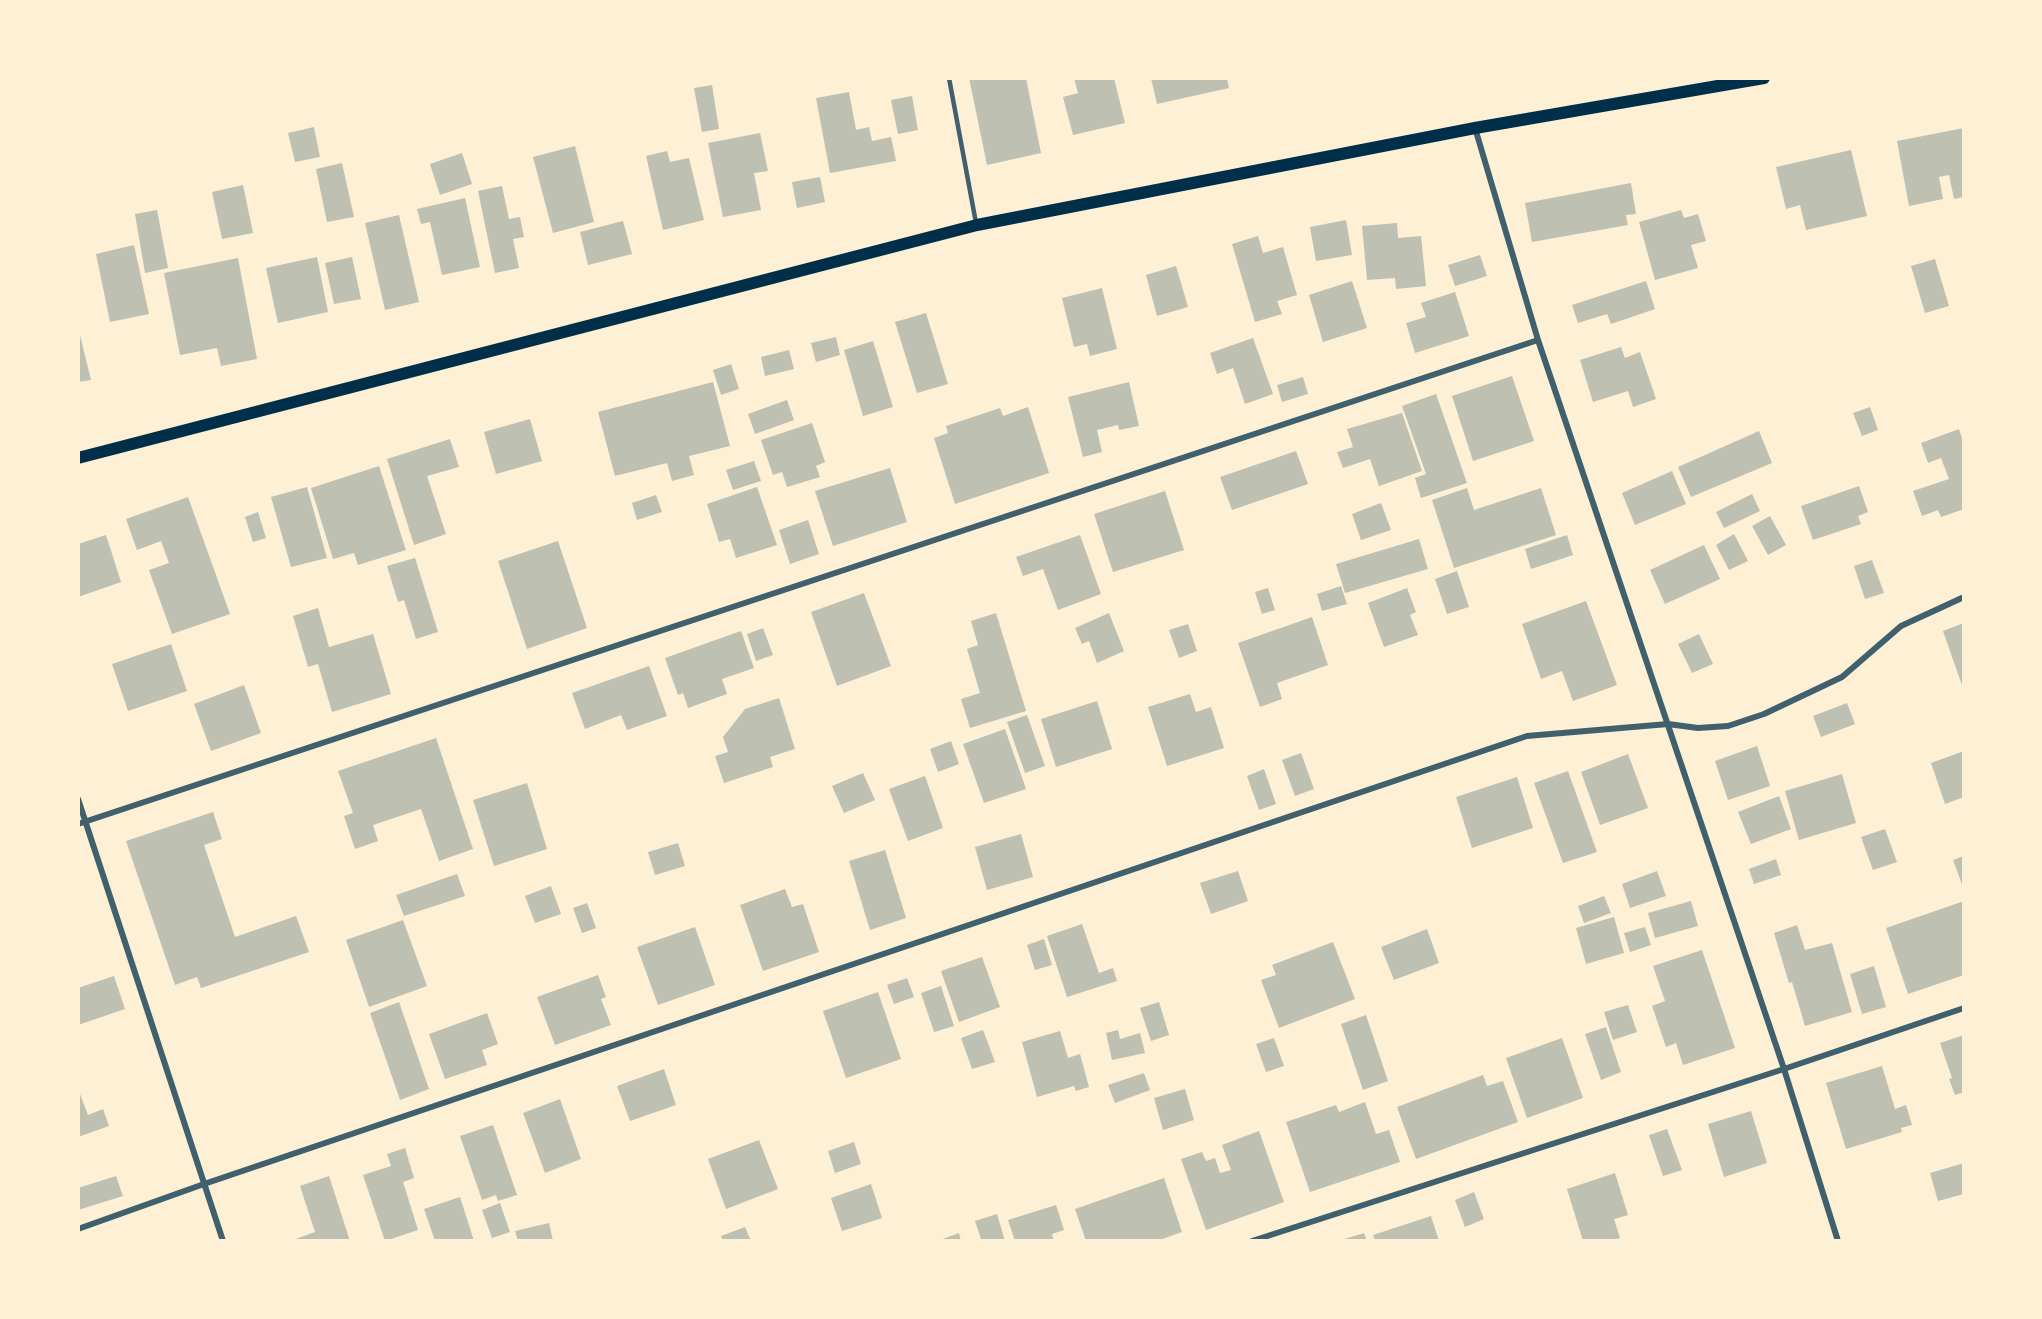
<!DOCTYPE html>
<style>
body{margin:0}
#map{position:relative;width:2042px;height:1319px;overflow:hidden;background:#fdf0d5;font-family:"DM Sans",sans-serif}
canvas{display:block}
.frame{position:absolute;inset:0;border:80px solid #fdf0d5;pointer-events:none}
</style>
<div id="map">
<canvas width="2042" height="1319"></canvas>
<div class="frame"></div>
</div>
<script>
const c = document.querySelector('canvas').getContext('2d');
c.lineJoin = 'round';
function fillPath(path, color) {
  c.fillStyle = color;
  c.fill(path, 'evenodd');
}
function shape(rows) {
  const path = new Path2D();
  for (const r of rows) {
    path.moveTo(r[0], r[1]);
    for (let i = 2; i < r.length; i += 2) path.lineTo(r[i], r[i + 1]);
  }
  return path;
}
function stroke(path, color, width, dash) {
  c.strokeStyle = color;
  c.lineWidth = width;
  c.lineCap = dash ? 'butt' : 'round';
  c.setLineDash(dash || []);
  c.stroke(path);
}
const building = shape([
 [969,78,1026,78,1041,153,987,165],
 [1074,78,1114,78,1125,123,1073,135,1063,97,1078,93],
 [1151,78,1227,78,1229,88,1157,104],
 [712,85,719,129,702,132,694,88],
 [849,92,856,130,869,127,872,141,891,137,896,161,830,173,816,98],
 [912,96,918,130,898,134,891,100],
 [314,127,320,157,295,162,288,133],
 [1964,128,1964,197,1954,199,1949,175,1939,177,1943,199,1909,206,1897,141],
 [760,133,768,171,754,173,761,210,723,217,708,143],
 [575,146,594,222,553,233,533,157],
 [1851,150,1867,216,1806,230,1800,205,1786,209,1776,167],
 [667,151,670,162,689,158,704,220,663,230,646,156],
 [462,153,472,184,440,195,430,164],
 [342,163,354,217,327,222,316,169],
 [820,177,825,202,797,208,792,182],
 [1631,183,1636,214,1626,215,1628,225,1532,242,1525,203],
 [243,185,253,233,222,239,212,192],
 [502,186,509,219,520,217,524,237,513,239,519,268,495,273,478,191],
 [465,198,480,267,442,275,430,222,421,224,417,209],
 [157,210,168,268,145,273,135,214],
 [1681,210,1684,218,1698,214,1706,241,1691,245,1698,268,1655,280,1639,222],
 [399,215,419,302,385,310,365,223],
 [1346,220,1352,255,1316,261,1310,227],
 [623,221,632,254,588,265,580,232],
 [1397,223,1398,238,1421,236,1426,286,1396,289,1395,278,1367,280,1362,226],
 [1258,236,1263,253,1283,247,1297,295,1277,301,1282,314,1255,322,1232,244],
 [134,245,149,314,110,322,96,254],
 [1480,255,1487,276,1455,286,1448,265],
 [317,257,328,312,278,323,266,268],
 [352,257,361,299,334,304,325,263],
 [238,258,257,359,221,366,217,348,180,355,164,273],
 [1935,259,1949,306,1925,313,1911,266],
 [1176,266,1188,307,1157,316,1146,275],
 [1352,281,1367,328,1323,342,1309,295],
 [1646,281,1655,309,1611,324,1607,314,1578,323,1572,305],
 [1102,288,1117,349,1090,356,1087,344,1074,347,1062,298],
 [1455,292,1469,336,1415,353,1406,323,1426,317,1421,303],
 [926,313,948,384,917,393,895,322],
 [78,327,91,380,78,382],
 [836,337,840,355,816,362,811,343],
 [1253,338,1273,394,1245,404,1233,368,1217,374,1210,353],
 [873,341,893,407,863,416,844,350],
 [1621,347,1625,358,1640,352,1656,399,1633,407,1628,391,1593,402,1580,360],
 [789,350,794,369,765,376,761,357],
 [731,364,739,389,721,395,713,370],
 [1512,376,1534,441,1473,461,1452,396],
 [1303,377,1308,394,1282,402,1277,385],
 [713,382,730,446,689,456,694,475,672,481,667,463,615,476,598,412],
 [1129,382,1139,426,1119,430,1118,425,1097,430,1102,452,1083,457,1068,397],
 [1436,394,1467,483,1421,498,1415,478,1426,474,1402,406],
 [787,400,794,420,755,434,748,414],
 [1028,407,1049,473,955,504,934,438,948,433,946,426,1000,408,1003,416],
 [1870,407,1878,430,1862,436,1853,413],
 [1402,413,1422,471,1379,486,1370,459,1343,468,1337,452,1353,447,1347,429],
 [530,419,542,461,496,474,484,432],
 [812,423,825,462,816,466,820,477,787,487,782,472,773,475,761,440],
 [1959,429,1964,444,1964,509,1941,517,1938,510,1922,516,1913,491,1949,479,1941,458,1928,463,1921,443],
 [1759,431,1772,463,1691,497,1678,467],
 [450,439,459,467,427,476,446,534,414,545,387,459],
 [1296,451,1308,484,1232,510,1220,477],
 [754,461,761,481,733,490,726,470],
 [379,466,406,550,358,565,354,553,333,559,311,488],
 [890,468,907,522,833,546,815,491],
 [1672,471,1686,504,1635,525,1622,493],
 [1859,486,1868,512,1858,516,1861,524,1813,540,1801,506],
 [307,487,327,558,291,567,271,497],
 [757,487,777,545,736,558,730,539,719,542,707,504],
 [1467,488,1474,510,1541,488,1556,535,1454,568,1432,500],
 [1165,491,1184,550,1113,572,1094,514],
 [1752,494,1760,511,1724,528,1716,512],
 [656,495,662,512,637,520,632,503],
 [188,497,230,614,172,634,149,570,169,563,161,541,137,550,126,519],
 [1381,503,1391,530,1361,540,1352,514],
 [258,512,266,538,253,542,245,517],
 [1770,516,1786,545,1768,555,1752,526],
 [808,520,819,554,790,564,779,530],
 [1734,534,1748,561,1729,570,1716,545],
 [106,535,121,582,78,597,78,544],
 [1080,535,1101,594,1058,610,1043,569,1023,576,1016,557],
 [1567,535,1573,555,1531,569,1525,549],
 [1419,539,1428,569,1345,593,1336,564],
 [558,541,587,628,527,649,498,561],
 [1704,545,1720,579,1665,604,1650,570],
 [415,558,438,632,416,639,404,600,398,602,387,566],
 [1872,560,1884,593,1865,599,1854,566],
 [1457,571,1469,607,1447,614,1435,579],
 [1341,586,1347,604,1322,611,1317,594],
 [1268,588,1275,610,1262,614,1255,592],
 [1407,588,1416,612,1410,615,1418,635,1384,647,1368,603],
 [864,593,891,666,837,686,811,612],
 [1586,601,1617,685,1573,701,1562,671,1541,679,1522,624],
 [318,608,329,647,373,634,391,694,332,712,318,664,308,667,293,616],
 [996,613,1026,711,970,728,961,699,980,693,967,649,978,645,971,621],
 [1109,613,1124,651,1097,663,1089,641,1082,644,1075,628],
 [1312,617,1328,665,1277,683,1282,699,1260,707,1238,643],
 [1964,623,1964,691,1943,631],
 [1188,624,1197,651,1179,658,1169,630],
 [763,628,773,655,756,661,747,634],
 [741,631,754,668,722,679,727,694,688,708,683,693,678,695,665,658],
 [1699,634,1713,664,1692,673,1678,644],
 [171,644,187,691,128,711,112,664],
 [649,666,667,716,627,730,621,715,585,729,572,693],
 [244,685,261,733,211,751,194,704],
 [1190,694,1196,712,1211,707,1224,748,1167,766,1148,707],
 [779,698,795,749,770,757,773,767,724,783,715,756,728,752,723,737,745,709],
 [1097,701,1112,749,1056,767,1041,719],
 [1847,703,1855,724,1821,737,1813,716],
 [1027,715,1045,766,1025,773,1007,722],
 [1005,729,1026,789,984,803,963,744],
 [436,738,473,849,439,861,421,809,373,825,378,841,355,849,344,816,353,813,338,771],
 [951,741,959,764,938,772,930,749],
 [1757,746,1770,786,1728,800,1715,761],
 [1964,751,1964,797,1945,804,1931,763],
 [1301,753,1314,789,1295,796,1282,760],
 [1628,754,1648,808,1600,825,1581,772],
 [1264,769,1276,804,1259,810,1247,776],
 [1568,771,1597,852,1563,863,1534,783],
 [863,773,875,800,844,813,832,786],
 [1842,774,1856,823,1799,840,1785,791],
 [925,776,943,828,908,841,889,789],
 [1517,777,1533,828,1472,848,1456,797],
 [527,783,547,849,494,866,473,800],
 [1779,796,1791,829,1751,844,1738,812],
 [213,812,222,839,204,845,235,937,296,916,309,952,201,988,197,977,175,985,126,841],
 [1885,829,1897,862,1873,870,1861,837],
 [1021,834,1033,877,987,890,975,847],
 [678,843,685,866,655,875,648,852],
 [885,850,906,918,870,930,849,861],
 [1964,856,1964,890,1953,860],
 [1776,859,1781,875,1754,884,1749,869],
 [1238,871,1248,901,1211,914,1200,883],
 [1657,871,1666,896,1630,908,1622,884],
 [457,874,465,896,404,916,396,895],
 [551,886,561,914,535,923,525,896],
 [785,889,792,907,803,904,819,952,763,971,740,905],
 [1604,896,1611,913,1584,923,1578,906],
 [1691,901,1698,926,1655,938,1648,913],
 [1964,901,1964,975,1908,994,1886,928],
 [587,903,596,928,582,933,573,908],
 [1614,917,1624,953,1586,964,1576,928],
 [403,920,427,986,369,1007,346,940],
 [1082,924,1099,973,1113,968,1117,981,1067,997,1047,936],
 [1797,925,1805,950,1832,943,1852,1012,1805,1026,1792,982,1789,983,1774,933],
 [695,927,715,985,658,1005,637,947],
 [1645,927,1651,945,1630,952,1624,933],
 [1427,929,1439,963,1394,980,1381,947],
 [1044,939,1052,965,1035,970,1027,945],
 [1333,942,1355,999,1279,1028,1261,980,1276,975,1272,965],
 [1702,950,1735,1048,1683,1065,1676,1043,1666,1047,1652,1006,1665,1001,1653,966],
 [982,957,1000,1007,959,1022,941,971],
 [1874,966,1886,1007,1862,1014,1850,974],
 [598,975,606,997,601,999,611,1025,555,1045,537,997],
 [114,976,125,1009,78,1025,78,988],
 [907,978,914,997,894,1004,887,985],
 [941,986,954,1026,934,1032,921,993],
 [878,992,901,1059,846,1078,823,1011],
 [399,1002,429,1089,400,1100,370,1013],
 [1159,1002,1169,1035,1151,1041,1140,1008],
 [1628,1005,1637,1032,1613,1040,1604,1012],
 [487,1013,498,1044,482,1050,487,1065,445,1079,429,1034],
 [1366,1015,1388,1081,1363,1090,1341,1024],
 [1606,1027,1621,1072,1601,1080,1585,1034],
 [983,1030,995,1062,972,1069,961,1038],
 [1118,1030,1120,1039,1140,1033,1145,1053,1112,1060,1106,1033],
 [1060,1031,1068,1058,1080,1054,1089,1087,1076,1091,1074,1086,1037,1097,1022,1042],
 [1964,1035,1964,1092,1955,1095,1949,1079,1952,1078,1940,1043],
 [1274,1038,1284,1066,1266,1072,1256,1044],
 [1562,1038,1583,1098,1527,1118,1506,1058],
 [1882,1066,1895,1109,1906,1105,1912,1125,1901,1128,1902,1132,1846,1149,1826,1083],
 [664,1069,676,1105,630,1121,617,1086],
 [1144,1073,1150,1090,1115,1103,1108,1085],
 [1483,1075,1487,1086,1503,1081,1518,1122,1416,1159,1397,1107],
 [78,1089,88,1115,103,1109,109,1126,78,1137],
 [1185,1089,1194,1120,1163,1130,1154,1098],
 [560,1099,581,1159,545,1173,523,1113],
 [1365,1102,1376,1134,1389,1130,1400,1162,1310,1192,1286,1122,1336,1105,1339,1112],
 [1751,1111,1767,1163,1724,1177,1708,1124],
 [493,1125,517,1195,498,1201,496,1195,482,1200,460,1136],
 [1667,1129,1682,1170,1663,1176,1649,1135],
 [1259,1131,1284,1202,1206,1230,1181,1159,1202,1152,1206,1161,1215,1158,1220,1173,1231,1170,1222,1145],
 [759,1140,778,1189,726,1209,708,1159],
 [854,1142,861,1164,835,1173,828,1151],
 [405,1148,414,1178,403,1182,418,1230,385,1241,363,1175,391,1166,387,1154],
 [1964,1163,1964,1194,1938,1201,1930,1173],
 [1615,1173,1628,1215,1614,1219,1620,1238,1610,1241,1583,1241,1567,1189],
 [116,1176,123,1196,78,1210,78,1188],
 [329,1176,350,1241,290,1241,315,1232,300,1186],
 [1164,1178,1182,1232,1157,1241,1086,1241,1075,1209],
 [871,1184,882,1218,842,1231,831,1198],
 [1474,1192,1484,1219,1465,1227,1455,1200],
 [460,1197,474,1241,435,1241,424,1209],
 [500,1203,510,1232,492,1238,482,1210],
 [1056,1205,1064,1230,1052,1234,1054,1241,1015,1241,1008,1220],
 [997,1214,1005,1241,977,1241,981,1239,975,1221],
 [1431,1216,1439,1241,1375,1241,1373,1235],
 [549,1223,553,1241,518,1241,515,1231],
 [745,1227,751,1241,723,1241,721,1236],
 [959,1233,961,1241,937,1241],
 [1364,1233,1367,1241,1341,1241,1341,1240]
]);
const service = shape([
 [949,78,976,223]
]);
const minor = shape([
 [1475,128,1538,340,1784,1069,1838,1241],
 [78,799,223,1241],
 [78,824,1538,340],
 [78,1229,204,1184,1527,736,1668,724,1698,728,1728,726,1764,714,1842,677,1901,626,1964,597],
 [1252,1241,1784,1069,1964,1008]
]);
const secondary = shape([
 [78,458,977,225,1475,128,1764,78]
]);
fillPath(building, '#bec0b2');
stroke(service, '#3f606c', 4.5);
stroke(minor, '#3f606c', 6);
stroke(secondary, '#003049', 12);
</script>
